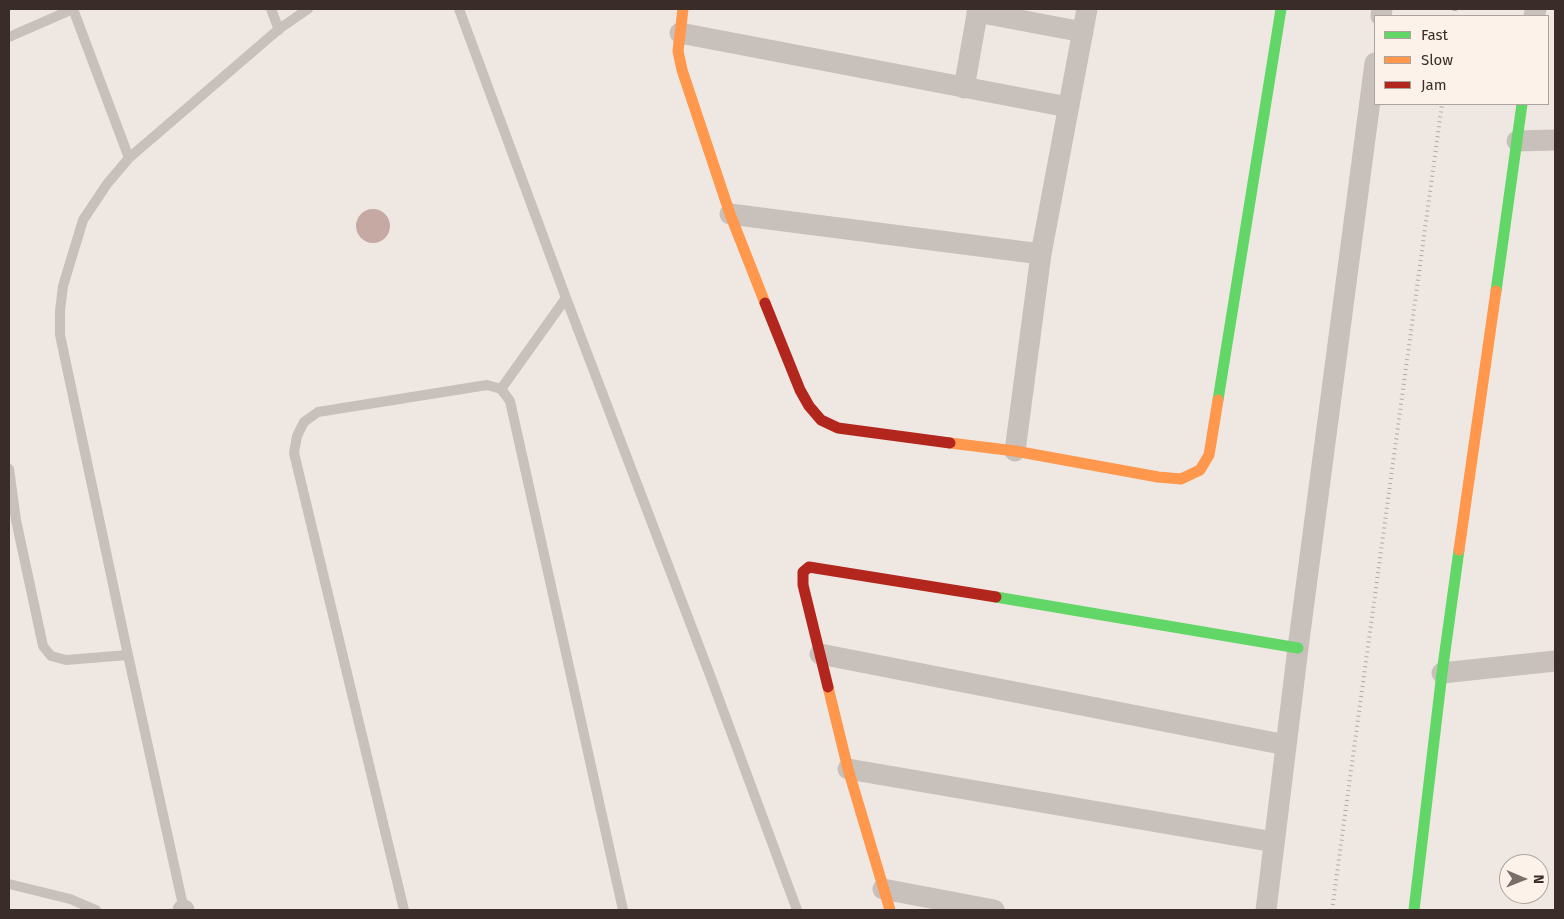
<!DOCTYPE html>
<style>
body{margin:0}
#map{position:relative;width:1564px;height:919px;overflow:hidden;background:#efe8e2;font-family:"Fira Sans",sans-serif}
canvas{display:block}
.frame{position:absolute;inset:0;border:10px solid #3a2c28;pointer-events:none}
.legend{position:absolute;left:1374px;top:15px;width:175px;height:90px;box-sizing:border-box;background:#fcf2e9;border:1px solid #aea39c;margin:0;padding:6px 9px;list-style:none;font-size:15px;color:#3a2c28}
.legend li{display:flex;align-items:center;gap:10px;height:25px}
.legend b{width:25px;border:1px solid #aea39c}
.north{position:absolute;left:1499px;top:854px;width:50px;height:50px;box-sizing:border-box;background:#fcf2e9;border:1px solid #aea39c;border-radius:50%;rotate:91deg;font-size:14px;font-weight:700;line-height:20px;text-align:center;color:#3a2c28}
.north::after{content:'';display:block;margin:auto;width:18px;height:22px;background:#796e69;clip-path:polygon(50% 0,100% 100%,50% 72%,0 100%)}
</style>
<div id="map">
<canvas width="1564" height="919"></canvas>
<div class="frame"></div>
<ul class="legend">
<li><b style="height:6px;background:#63d668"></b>Fast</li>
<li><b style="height:6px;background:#ff974d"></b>Slow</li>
<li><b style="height:6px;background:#b3261e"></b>Jam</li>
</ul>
<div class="north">N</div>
</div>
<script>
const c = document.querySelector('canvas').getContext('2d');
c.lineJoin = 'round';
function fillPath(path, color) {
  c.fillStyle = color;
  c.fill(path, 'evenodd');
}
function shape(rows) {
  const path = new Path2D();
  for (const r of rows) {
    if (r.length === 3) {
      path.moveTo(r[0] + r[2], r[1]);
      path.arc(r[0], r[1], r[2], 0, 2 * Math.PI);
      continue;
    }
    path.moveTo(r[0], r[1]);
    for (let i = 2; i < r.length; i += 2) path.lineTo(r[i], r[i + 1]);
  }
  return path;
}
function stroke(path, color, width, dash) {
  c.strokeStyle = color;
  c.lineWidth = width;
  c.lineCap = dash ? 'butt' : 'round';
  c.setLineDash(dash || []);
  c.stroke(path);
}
const building = shape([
 [373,226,17]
]);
const lane = shape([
 [73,9,129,158],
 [271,9,279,30],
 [459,9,566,298,710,675,797,910],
 [9,37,73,9],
 [501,389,566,298],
 [9,469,16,520,43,646,51,656,66,660,128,655],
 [9,884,70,899,96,910],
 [184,910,128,655,60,335,60,311,63,286,83,220,107,184,129,158,279,29,308,9],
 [404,910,294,453,297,436,304,422,318,412,487,385,501,389,510,401,623,910]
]);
const street = shape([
 [977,12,1083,32],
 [1381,16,1382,9],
 [1534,16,1536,9],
 [680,33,1068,107],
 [964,88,978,9],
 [1517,141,1555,140],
 [730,214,1041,254],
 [1015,451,1041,254,1087,9],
 [820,654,1286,745],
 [1442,673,1555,661],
 [848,769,1274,842],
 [883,889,994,910],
 [183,910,184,910],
 [1266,910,1298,648,1375,63]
]);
const fast = shape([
 [1496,291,1522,104],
 [1218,400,1281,9],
 [996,597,1298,648],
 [1414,910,1442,673,1459,550]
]);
const slow = shape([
 [683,9,678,51,682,70,730,214,765,303],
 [950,443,1015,451,1158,477,1181,479,1200,470,1209,455,1218,400],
 [1459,550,1496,291],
 [828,687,848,769,890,910]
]);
const jam = shape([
 [765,303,800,390,809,406,821,420,838,428,950,443],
 [828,687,803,585,803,572,809,567,996,597]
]);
const rail = shape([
 [1454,16,1455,9],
 [1332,910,1442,104]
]);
fillPath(building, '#c5a9a2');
stroke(lane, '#c8c0ba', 10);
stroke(street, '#c8c0ba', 21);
stroke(fast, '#63d668', 11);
stroke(slow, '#ff974d', 11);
stroke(jam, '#b3261e', 11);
stroke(rail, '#b0a9a5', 4, [1, 4]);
</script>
